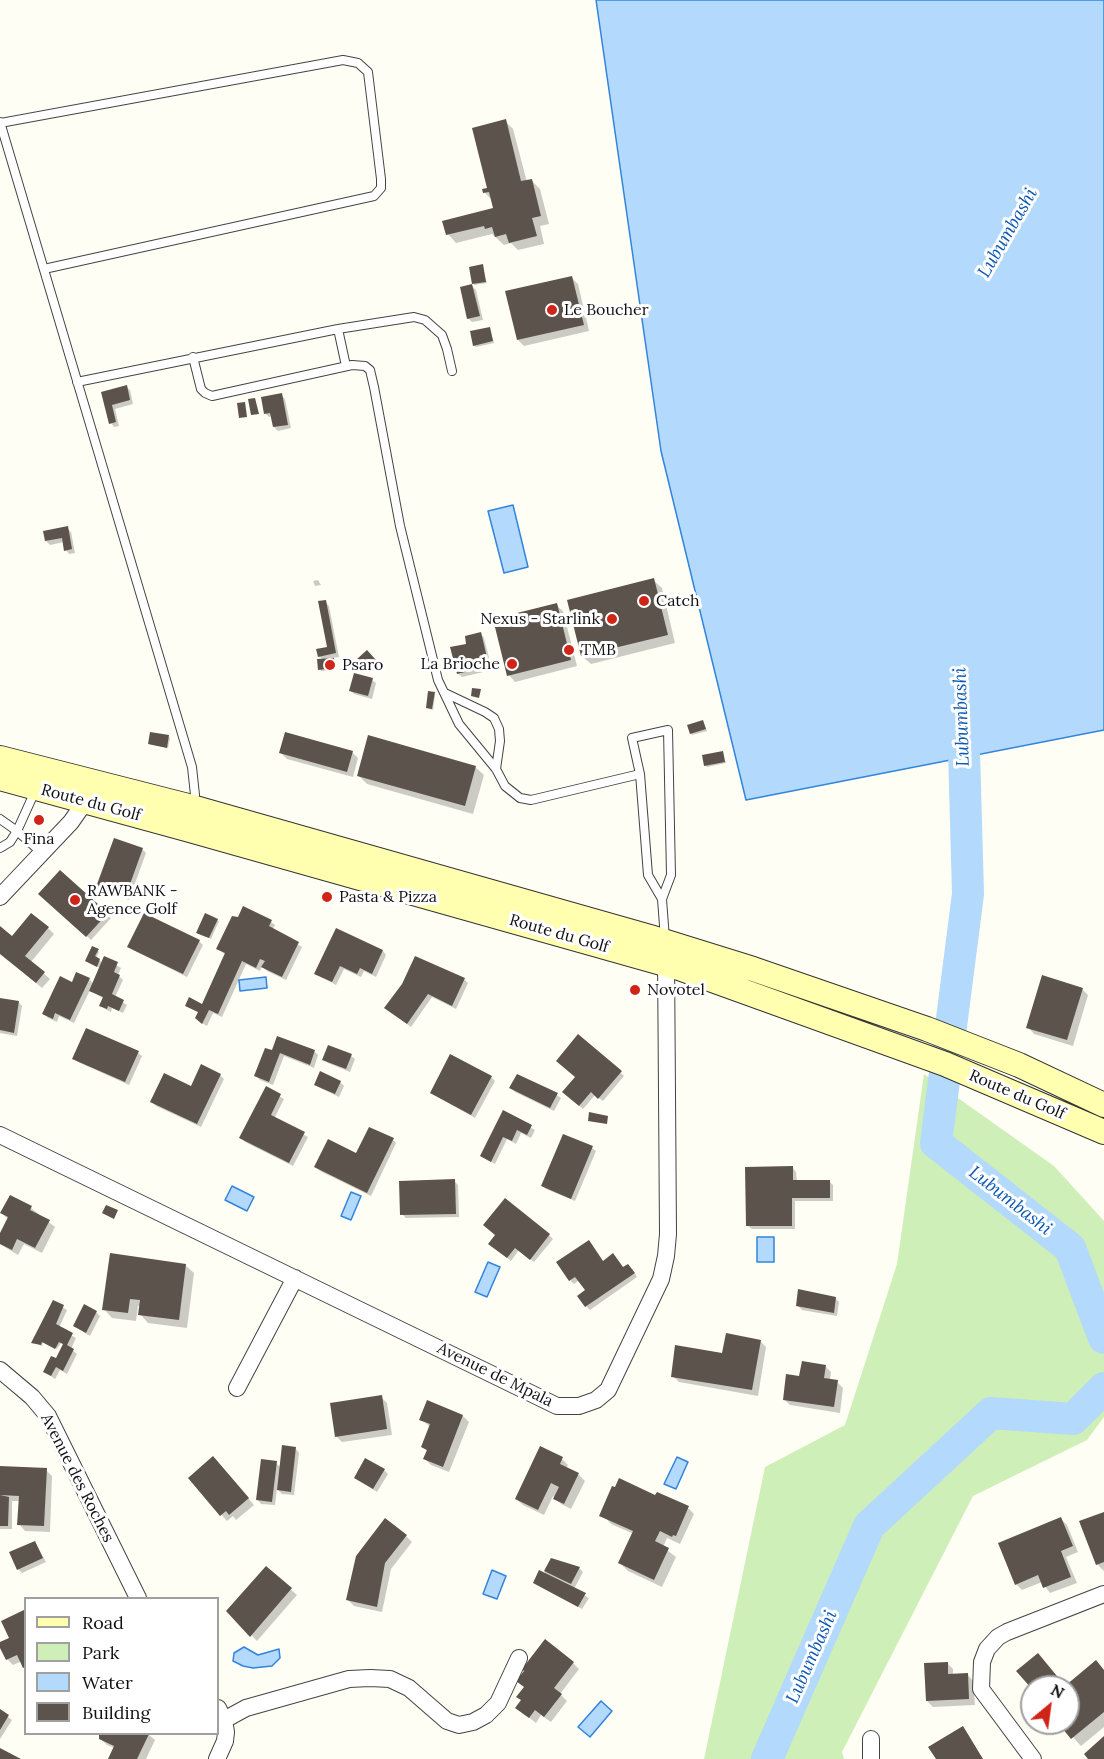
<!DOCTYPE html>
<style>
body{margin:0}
#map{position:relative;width:1104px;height:1759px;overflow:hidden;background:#fffef4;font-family:Lora,serif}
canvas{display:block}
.legend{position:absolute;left:24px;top:1597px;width:195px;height:138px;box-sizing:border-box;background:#fff;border:2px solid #a0a0a0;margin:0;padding:8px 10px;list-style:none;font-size:18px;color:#111}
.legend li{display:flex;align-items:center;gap:12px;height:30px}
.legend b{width:30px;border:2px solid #a0a0a0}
.north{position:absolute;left:1020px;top:1675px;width:60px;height:60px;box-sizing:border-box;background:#fff;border:2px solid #a0a0a0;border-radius:50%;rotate:29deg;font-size:16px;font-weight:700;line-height:24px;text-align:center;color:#111}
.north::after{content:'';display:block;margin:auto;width:21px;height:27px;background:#d12418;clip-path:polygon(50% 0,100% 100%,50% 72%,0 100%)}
</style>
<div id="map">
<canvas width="1104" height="1759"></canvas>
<ul class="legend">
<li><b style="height:8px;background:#ffffaf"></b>Road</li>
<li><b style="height:16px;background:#cfefb9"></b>Park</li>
<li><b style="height:16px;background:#b3d9fc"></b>Water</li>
<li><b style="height:16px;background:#5b534c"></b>Building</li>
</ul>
<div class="north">N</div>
</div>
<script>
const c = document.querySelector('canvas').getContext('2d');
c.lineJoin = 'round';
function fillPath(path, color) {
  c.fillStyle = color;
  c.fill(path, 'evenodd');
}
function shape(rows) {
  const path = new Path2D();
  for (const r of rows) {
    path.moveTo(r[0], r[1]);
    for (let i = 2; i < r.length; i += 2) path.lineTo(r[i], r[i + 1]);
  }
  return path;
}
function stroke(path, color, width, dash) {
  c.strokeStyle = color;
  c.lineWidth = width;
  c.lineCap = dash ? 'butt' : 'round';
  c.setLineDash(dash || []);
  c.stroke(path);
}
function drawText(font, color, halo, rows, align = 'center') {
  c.font = font + ' Lora,serif';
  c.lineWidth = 6;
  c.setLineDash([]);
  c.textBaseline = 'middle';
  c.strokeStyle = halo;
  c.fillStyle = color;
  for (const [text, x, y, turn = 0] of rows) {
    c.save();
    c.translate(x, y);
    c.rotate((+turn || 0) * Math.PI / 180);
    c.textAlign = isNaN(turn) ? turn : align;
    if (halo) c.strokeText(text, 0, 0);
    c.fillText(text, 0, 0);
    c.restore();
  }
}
const green = shape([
 [924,1074,1054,1166,1104,1221,1104,1417,1087,1440,973,1496,842,1752,844,1759,704,1759,765,1467,845,1425,897,1264]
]);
const water = shape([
 [596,0,1104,0,1104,730,746,800,661,451,596,0],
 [513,505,528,567,504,573,488,511,513,505],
 [266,977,267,988,240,991,239,980,266,977],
 [232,1186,254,1197,247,1211,225,1200,232,1186],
 [351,1192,361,1196,351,1220,341,1216,351,1192],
 [757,1237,774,1237,774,1262,757,1262,757,1237],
 [488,1262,500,1267,487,1297,475,1292,488,1262],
 [677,1457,688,1462,676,1489,664,1484,677,1457],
 [492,1570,506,1576,497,1599,483,1594,492,1570],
 [244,1647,258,1655,279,1649,280,1658,272,1666,253,1668,243,1666,233,1661,234,1653,244,1647],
 [601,1701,612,1711,590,1737,578,1727,601,1701]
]);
const shadow = shape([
 [505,121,513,129,527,182,531,180,540,189,549,224,540,226,544,244,518,250,511,243,504,245,492,234,456,243,448,234,495,209,492,200,484,192,489,189],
 [482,266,487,283,474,285,471,268],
 [572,278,578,284,589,331,524,346,518,340],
 [472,286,476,290,483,320,472,322,468,318],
 [490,329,494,343,476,347,474,345],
 [126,387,130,390,133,404,115,409,119,426,114,427,111,423,103,393],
 [281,395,285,399,291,428,278,431,274,427,272,416,269,417,265,413],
 [67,528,71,532,75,553,69,554,66,550,64,542,50,545,46,541],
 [318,580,321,585,315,586,313,581],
 [653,580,662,588,675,643,591,664,582,656,569,601],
 [325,602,329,606,339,657,332,658,335,661,336,669,321,671,320,669,323,660,319,656,328,649],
 [556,605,563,611,577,666,515,682,509,675],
 [481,634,484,638,492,670,462,677,458,673,468,645],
 [372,680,376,683,372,699,354,694,350,690],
 [434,694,435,695,433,710,429,709,427,708],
 [703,722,707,731,692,735,691,733],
 [168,736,170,738,168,748,149,744],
 [352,752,358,758,353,777,287,759,281,753],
 [723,752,726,763,707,767,705,765],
 [475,767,484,775,473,814,367,784,359,776],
 [142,849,146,853,129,900,102,891,98,887],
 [60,872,111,918,91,940,40,894],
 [217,920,219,921,211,939,199,934],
 [271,922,275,925,272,930,302,947,286,980,267,971,262,966,260,971,246,964,222,1017,213,1013,207,1026,200,1022,199,1013,187,1006,203,1006,226,955,218,949],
 [0,928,12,938,48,928,54,934,31,962,50,979,42,988,0,953],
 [199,941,203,945,187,977,133,950,129,947],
 [98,951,99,952,96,958,103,963,105,958,121,968,118,975,123,980,115,997,127,1005,123,1013,112,1008,111,1012,105,1009,101,1006,104,999,90,990,74,1023,59,1016,57,1022,48,1018,44,1014,72,984,89,979,93,984,100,968,86,961],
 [383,951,386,955,376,977,364,971,361,977,344,969,336,985,316,974],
 [464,979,468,983,456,1009,432,997,411,1027,386,1008],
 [1082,989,1088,995,1073,1046,1034,1034,1028,1027],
 [0,999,18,1002,22,1006,17,1036,0,1033],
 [278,1038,315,1052,318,1055,314,1068,284,1056,273,1085,260,1080,256,1076,273,1052],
 [138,1053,142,1056,129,1085,78,1062,74,1059],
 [351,1056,355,1059,350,1072,328,1063,324,1059],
 [621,1073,624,1076,603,1101,595,1095,583,1109,564,1092],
 [220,1075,224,1079,201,1127,156,1106,152,1102],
 [491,1077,495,1081,475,1118,431,1093],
 [340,1082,344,1086,339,1097,320,1088,316,1084],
 [266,1088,284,1099,274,1119,308,1137,293,1166,245,1142,241,1138],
 [511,1088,557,1095,561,1098,554,1111,515,1092],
 [503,1112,535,1130,531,1138,521,1133,516,1144,507,1139,495,1164,481,1156],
 [393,1140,396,1143,371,1196,320,1171,316,1167,357,1155],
 [592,1148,596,1151,575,1201,546,1189,543,1186],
 [793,1168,796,1172,797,1181,829,1181,833,1185,833,1201,795,1201,795,1229,752,1229,748,1226],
 [454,1181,458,1185,459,1217,406,1218,402,1214],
 [31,1208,55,1227,42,1253,24,1244,18,1255,0,1244,0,1236,8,1219,2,1213],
 [549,1235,553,1239,534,1262,519,1250,511,1261,494,1247,497,1236],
 [588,1242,603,1262,632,1269,637,1277,590,1310,586,1306,587,1291,579,1280,574,1284,570,1280],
 [185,1265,194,1273,187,1328,148,1323,140,1314,141,1306,138,1306,136,1321,112,1318,104,1309],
 [835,1298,839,1302,837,1316,802,1310,798,1306],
 [54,1302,67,1310,59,1328,76,1338,71,1349,77,1354,67,1374,60,1370,55,1379,45,1372,57,1360,64,1345,61,1343,57,1349,43,1342,42,1346,33,1342],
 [96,1312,100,1316,90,1336,74,1326],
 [760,1341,766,1347,758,1396,679,1382,673,1376],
 [825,1366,831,1372,830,1380,837,1382,843,1388,840,1413,790,1405,784,1399,801,1377],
 [381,1397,387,1403,392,1435,342,1442,336,1436],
 [463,1416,469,1422,449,1472,431,1465,425,1459,428,1452,423,1447,430,1427,421,1419],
 [296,1449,299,1453,294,1495,282,1494,277,1489,275,1505,261,1504,258,1500,276,1463,281,1468],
 [562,1459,568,1465,566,1469,579,1475,585,1481,571,1509,561,1504,553,1496,544,1515,523,1505,516,1499],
 [219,1464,254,1505,236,1520,233,1516,227,1521,190,1478],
 [0,1468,46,1470,52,1476,50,1532,25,1531,19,1524,20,1501,12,1501,12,1529,0,1529],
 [384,1470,388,1474,377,1492,356,1478],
 [658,1494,688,1508,694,1514,680,1544,667,1538,663,1547,676,1557,662,1587,628,1571,620,1563,634,1534,611,1524,603,1515,656,1497],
 [1104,1514,1104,1571,1097,1564],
 [1061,1519,1067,1525,1078,1552,1066,1557,1077,1583,1050,1593,1042,1582,1022,1590,1016,1584],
 [406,1536,412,1542,391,1569,382,1612,354,1606,348,1600],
 [35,1542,46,1562,22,1573,18,1569],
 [552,1560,579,1568,583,1572,574,1589,589,1598,582,1609,535,1583,544,1574],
 [266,1568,297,1595,257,1641,228,1611],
 [26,1611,26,1668,22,1661,13,1665,7,1659,0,1644,11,1639],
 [573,1663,579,1669,560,1694,567,1701,551,1722,541,1715,536,1723,517,1708,522,1700,525,1688],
 [947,1663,953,1669,953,1675,967,1674,973,1681,975,1705,933,1707,927,1701],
 [1046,1663,1066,1687,1104,1671,1104,1727,1081,1746,1060,1723,1068,1723,1068,1687,1032,1687,1018,1671],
 [0,1711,12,1720,0,1739],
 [101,1734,148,1734,155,1740,146,1759,110,1759,115,1748,107,1745,100,1738]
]);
const river = shape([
 [963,714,968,894,936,1143,1070,1248,1104,1338],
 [767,1759,869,1526,991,1413,1073,1419,1104,1388]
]);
const building = shape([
 [506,119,521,181,532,179,541,216,532,218,537,236,509,243,506,234,495,237,492,227,485,229,484,226,446,235,442,221,493,208,489,192,483,193,482,189,487,188,472,128],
 [483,264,486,282,472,284,469,267],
 [572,276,584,325,517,340,505,291],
 [472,284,480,316,467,319,460,287],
 [490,327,493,341,473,346,470,331],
 [127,385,130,400,112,405,116,422,109,424,101,392],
 [282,393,288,425,273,427,270,413,264,414,261,397],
 [255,398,259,414,251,415,248,399],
 [245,402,247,417,239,418,237,403],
 [68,526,72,549,64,551,62,538,45,541,43,531],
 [654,578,668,635,581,656,567,600],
 [326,600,336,653,318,657,316,649,327,647,318,601],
 [557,603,571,660,507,676,493,619],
 [481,632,489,666,457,674,450,647,466,644,465,636],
 [367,650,376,660,365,669,357,659],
 [334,658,335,668,318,670,317,659],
 [354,673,373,678,368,696,349,691],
 [472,688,481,689,479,698,471,696],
 [428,691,435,692,432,709,426,708],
 [703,720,706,729,690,734,687,725],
 [150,732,169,735,167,748,148,744],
 [285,732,353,751,347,772,279,753],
 [368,735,476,766,465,806,357,776],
 [723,751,725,762,704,766,702,755],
 [114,838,143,848,125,898,96,887],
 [60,870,108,913,86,937,38,894],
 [243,906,272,920,269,926,299,942,282,977,261,967,265,961,260,959,256,968,242,961,218,1014,209,1010,202,1024,195,1018,198,1012,185,1006,189,997,202,1004,225,953,216,949,232,916,238,917],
 [31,913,49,927,25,956,45,972,36,983,0,954,0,926,12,936],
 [144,913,200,940,183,974,127,947],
 [205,913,218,919,209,938,196,933],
 [336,928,383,950,372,974,360,968,357,974,340,966,332,982,314,974],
 [92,946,99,949,95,956,100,959,97,967,85,961],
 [104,956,118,962,114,972,120,975,112,994,124,1000,119,1011,108,1006,107,1009,99,1006,103,997,89,991],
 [415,956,465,978,452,1006,428,994,407,1024,384,1008,402,984],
 [76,972,90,978,70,1020,55,1013,53,1019,42,1014,60,976,72,982],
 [1042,975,1083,988,1067,1040,1026,1028],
 [0,998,19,1001,14,1033,0,1030],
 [86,1028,139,1051,125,1082,72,1059],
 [578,1034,622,1071,598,1099,591,1092,579,1106,562,1092,575,1077,556,1061],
 [277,1036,315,1050,310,1065,280,1053,269,1082,254,1076,265,1048,272,1050],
 [328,1045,352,1054,346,1069,322,1060],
 [450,1054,492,1076,471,1115,430,1093],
 [201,1064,221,1074,197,1124,150,1102,164,1073,191,1086],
 [320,1071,341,1081,335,1094,314,1085],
 [517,1074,558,1093,550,1108,509,1088],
 [266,1086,281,1094,271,1115,305,1132,289,1163,239,1138],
 [503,1110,532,1125,527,1135,517,1130,512,1141,503,1137,491,1162,480,1156],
 [589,1112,608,1116,607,1124,588,1121],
 [369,1127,394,1138,367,1193,314,1167,328,1139,356,1153],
 [563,1134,593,1146,571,1199,541,1186],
 [793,1166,793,1180,830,1180,830,1198,792,1198,792,1226,746,1226,745,1167],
 [455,1179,456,1214,400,1215,399,1181],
 [10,1195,32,1206,30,1210,50,1220,35,1248,17,1239,12,1250,0,1244,0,1233,8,1217,0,1213],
 [505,1198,550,1234,530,1260,515,1248,507,1258,488,1244,495,1235,483,1225],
 [106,1205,118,1210,114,1219,102,1213],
 [589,1240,603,1261,613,1253,623,1267,628,1264,635,1273,585,1307,577,1296,585,1290,575,1277,569,1281,556,1262],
 [110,1253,186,1264,179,1320,138,1315,140,1300,130,1299,128,1313,102,1310],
 [798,1289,836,1297,834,1313,796,1306],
 [53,1300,64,1305,56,1324,73,1333,67,1345,74,1349,63,1371,56,1367,51,1376,43,1372,51,1356,56,1358,63,1344,59,1342,55,1349,42,1342,41,1345,31,1343],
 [84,1304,97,1311,86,1333,73,1326],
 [726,1333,761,1340,752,1390,671,1377,675,1345,722,1353],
 [802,1361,826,1365,824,1378,838,1380,834,1407,783,1400,786,1374,799,1376],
 [382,1395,387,1429,335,1437,330,1403],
 [427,1400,463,1415,443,1467,423,1459,427,1450,421,1447,430,1424,419,1420],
 [282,1445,296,1447,291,1492,277,1490],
 [540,1446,563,1457,560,1464,579,1473,564,1504,553,1499,559,1487,551,1483,538,1510,515,1499],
 [213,1456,249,1498,229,1515,226,1511,220,1516,188,1478],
 [365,1458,385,1469,373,1489,354,1478],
 [261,1459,277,1461,272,1502,256,1500],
 [0,1466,47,1468,44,1526,17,1525,19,1496,0,1495],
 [619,1478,655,1495,657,1492,689,1506,676,1536,673,1535,672,1537,660,1531,655,1541,669,1548,654,1580,618,1563,633,1531,599,1516,612,1486,615,1487],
 [0,1495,9,1497,8,1526,0,1526],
 [1104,1512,1104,1562,1096,1565,1079,1521],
 [1061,1517,1073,1546,1061,1551,1071,1577,1043,1588,1038,1575,1015,1585,998,1543],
 [385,1518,407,1535,385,1563,377,1607,346,1600,356,1556],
 [35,1541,43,1558,17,1570,9,1552],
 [551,1558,580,1567,571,1584,544,1571],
 [266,1566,292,1588,250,1637,226,1611],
 [539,1570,586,1593,578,1607,533,1583],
 [26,1609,26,1667,23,1668,17,1655,6,1660,0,1648,0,1642,9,1638,1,1621],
 [545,1639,574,1662,554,1688,562,1694,544,1717,535,1710,529,1718,515,1708,521,1700,516,1697,524,1687,516,1681,524,1671,522,1669],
 [1038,1653,1065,1686,1096,1660,1104,1670,1104,1712,1071,1739,1058,1723,1068,1723,1068,1687,1043,1687,1042,1685,1032,1687,1032,1689,1016,1671],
 [948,1662,948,1674,968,1673,969,1699,926,1701,924,1663],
 [0,1709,9,1715,0,1730],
 [963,1726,983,1759,936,1759,928,1747],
 [99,1734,149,1734,137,1759,108,1759,114,1746,99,1739],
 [1104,1736,1104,1759,1088,1759,1084,1754],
 [0,1748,21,1759,0,1759]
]);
const lane = shape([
 [0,122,192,767,195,795,193,804],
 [0,123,343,60,358,63,368,72,381,179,381,188,374,196,44,269],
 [338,329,346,366],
 [193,357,201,389,205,393,212,396,352,365,365,366,370,370,374,387,400,526,438,680,459,724,496,769,505,786,520,798,531,800,640,774],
 [77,382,338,329,414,317,425,320,442,335,447,349,452,371],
 [445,693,485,712,494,718,499,729,500,741,496,769],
 [0,819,17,831,42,853],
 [0,848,10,842,17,831,36,789],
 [662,899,648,875,640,774,632,738,668,730,671,875,662,899,665,939]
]);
const street = shape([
 [0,897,71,822,85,802,87,793],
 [0,1135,557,1406,579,1406,596,1400,608,1390,661,1279,666,1256,668,1234,666,954],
 [0,1370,32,1397,48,1416,138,1598],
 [237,1388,295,1278],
 [224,1720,246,1708,349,1679,370,1678,390,1679,409,1688,447,1721,459,1725,473,1722,486,1715,498,1703,519,1658],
 [871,1739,871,1759],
 [217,1759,225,1741,226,1732,224,1720,218,1708],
 [1033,1759,981,1689,982,1662,987,1649,998,1637,1007,1632,1104,1594]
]);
const secondary = shape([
 [0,758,192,807,650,937,753,969,927,1029,1019,1065,1104,1105],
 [0,778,186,829,679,968,945,1064,1104,1132]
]);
const markers = [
 [552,310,6,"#d12418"],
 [644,601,6,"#d12418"],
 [612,619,6,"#d12418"],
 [569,650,6,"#d12418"],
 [512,664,6,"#d12418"],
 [330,665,6,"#d12418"],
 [39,820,6,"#d12418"],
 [327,897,6,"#d12418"],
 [75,900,6,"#d12418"],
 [635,990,6,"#d12418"]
];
const poiNames = [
 ["Le Boucher",564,310],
 ["Catch",656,601],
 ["Nexus - Starlink",600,619,"right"],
 ["TMB",581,650],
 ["La Brioche",500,664,"right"],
 ["Psaro",342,665],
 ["Fina",39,839,"center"],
 ["RAWBANK -",87,891],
 ["Agence Golf",87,909],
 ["Pasta & Pizza",339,897],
 ["Novotel",647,990]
];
const streetNames = [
 ["Route du Golf",91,803,15],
 ["Route du Golf",559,934,16],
 ["Route du Golf",1017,1095,23],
 ["Avenue de Mpala",495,1375,26],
 ["Avenue des Roches",77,1478,63]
];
const waterNames = [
 ["Lubumbashi",1008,233,-60],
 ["Lubumbashi",962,717,-92],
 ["Lubumbashi",1010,1201,38],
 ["Lubumbashi",812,1657,-66]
];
fillPath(green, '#cfefb9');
fillPath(water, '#b3d9fc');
stroke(water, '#3285db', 1.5);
fillPath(shadow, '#0003');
stroke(river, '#b3d9fc', 32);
fillPath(building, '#5b534c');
stroke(lane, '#444', 10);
stroke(street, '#444', 18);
stroke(secondary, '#333', 26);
stroke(lane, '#fff', 8);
stroke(street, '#fff', 16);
stroke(secondary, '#ffffaf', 24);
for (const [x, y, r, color] of markers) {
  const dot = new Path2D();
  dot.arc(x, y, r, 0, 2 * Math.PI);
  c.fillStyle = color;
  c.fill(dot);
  stroke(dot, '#fff', 2);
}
drawText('16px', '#111', '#fff', poiNames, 'left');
drawText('16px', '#111', '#fff', streetNames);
drawText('italic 18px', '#0b57b2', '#fff', waterNames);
</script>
